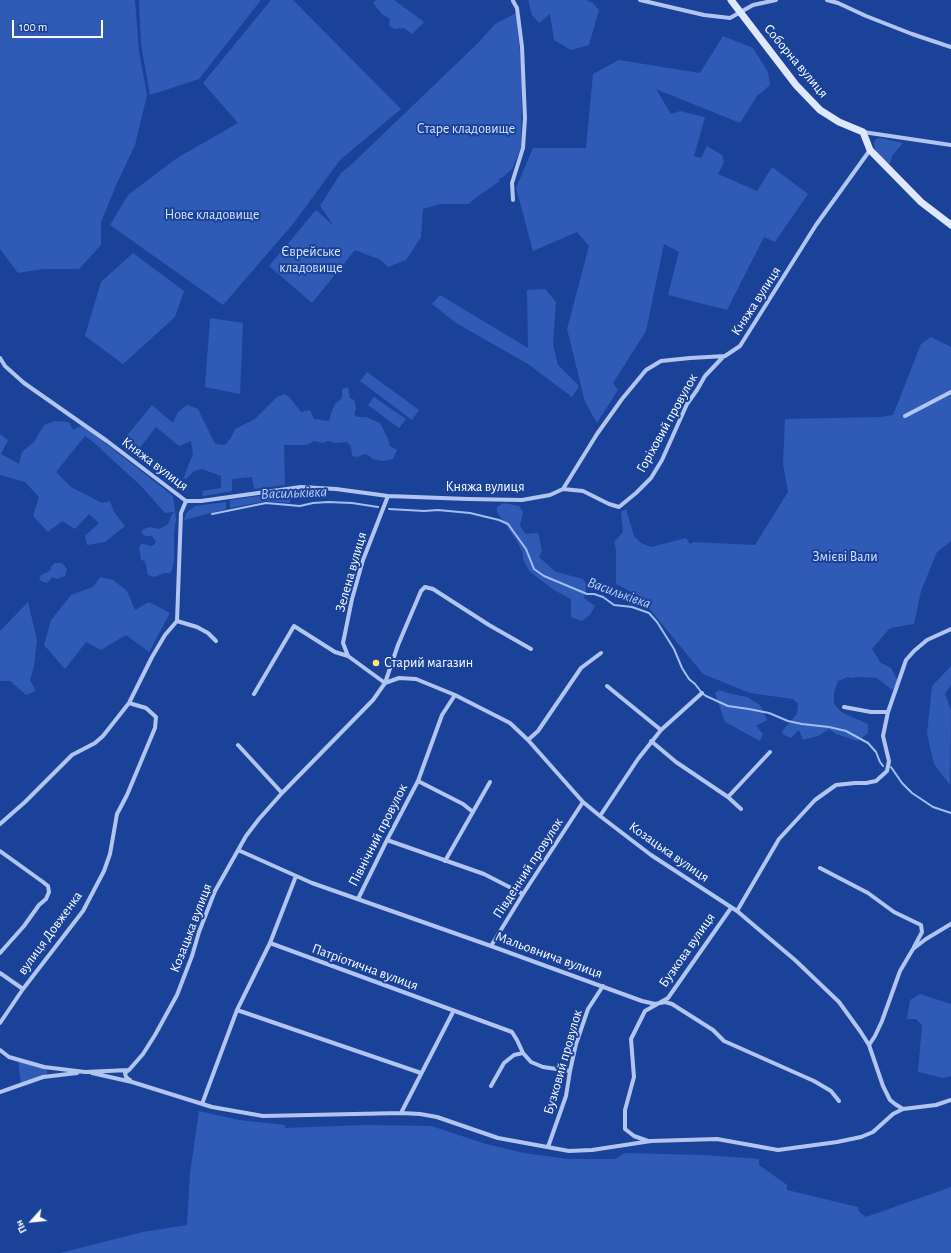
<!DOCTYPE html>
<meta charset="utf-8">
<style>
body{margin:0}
#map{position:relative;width:951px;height:1253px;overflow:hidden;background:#1b4299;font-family:"Alegreya Sans",sans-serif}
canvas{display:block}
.north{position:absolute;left:12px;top:1201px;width:40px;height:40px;-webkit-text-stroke:3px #1b4299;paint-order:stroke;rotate:243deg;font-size:11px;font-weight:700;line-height:16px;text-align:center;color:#fff}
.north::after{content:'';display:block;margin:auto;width:14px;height:18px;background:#fff;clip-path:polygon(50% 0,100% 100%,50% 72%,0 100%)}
.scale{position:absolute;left:12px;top:20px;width:91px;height:18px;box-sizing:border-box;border:2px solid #fff;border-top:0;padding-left:5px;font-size:12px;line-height:14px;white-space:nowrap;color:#fff;-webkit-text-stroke:3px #1b4299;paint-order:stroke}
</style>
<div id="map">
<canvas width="951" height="1253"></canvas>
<div class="north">Пн</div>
<div class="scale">100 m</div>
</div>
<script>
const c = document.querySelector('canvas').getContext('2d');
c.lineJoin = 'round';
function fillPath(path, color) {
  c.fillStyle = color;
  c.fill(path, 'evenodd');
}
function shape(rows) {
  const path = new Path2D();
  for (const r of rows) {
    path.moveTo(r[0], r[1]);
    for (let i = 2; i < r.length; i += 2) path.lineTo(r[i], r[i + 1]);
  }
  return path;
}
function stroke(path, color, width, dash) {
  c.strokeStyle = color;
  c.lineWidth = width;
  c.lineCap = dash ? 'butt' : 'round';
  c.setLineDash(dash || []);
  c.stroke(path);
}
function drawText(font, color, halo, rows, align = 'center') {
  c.font = font + ' "Alegreya Sans",sans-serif';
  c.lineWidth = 4;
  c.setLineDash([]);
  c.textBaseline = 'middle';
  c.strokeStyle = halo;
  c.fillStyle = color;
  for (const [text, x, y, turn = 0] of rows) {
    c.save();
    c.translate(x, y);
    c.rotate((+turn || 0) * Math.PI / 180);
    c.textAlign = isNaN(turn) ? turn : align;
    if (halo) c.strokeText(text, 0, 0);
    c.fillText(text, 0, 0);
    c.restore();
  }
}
const green = shape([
 [0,0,135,0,139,52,147,95,135,145,117,183,101,222,101,245,79,269,43,269,18,273,0,249],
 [139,0,261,0,199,79,150,95,141,44],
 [271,0,293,0,401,109,340,160,293,224,223,305,110,225,128,195,177,158,238,123,203,83],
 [376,0,394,0,424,22,412,34,404,28,394,29,389,25,390,19,382,14,373,3],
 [528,0,586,0,593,3,599,10,589,45,571,50,554,40,550,14,539,23,532,15],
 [516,13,522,74,521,148,512,169,502,178,498,179,500,181,481,194,468,204,440,204,423,209,421,237,406,260,388,267,381,260,355,250,312,303,269,266,316,210,334,226,320,206,341,173,353,163,478,43,495,24],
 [723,36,753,48,768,72,770,85,757,96,740,123,656,89,671,114,680,111,705,117,694,156,701,158,707,146,722,155,724,162,718,174,757,191,772,167,808,194,775,242,764,237,727,310,668,295,679,252,664,244,646,331,613,383,618,390,597,423,585,402,567,329,589,246,577,232,533,251,516,188,533,148,586,148,593,74,619,60,700,73],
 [880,138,903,143,892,156,890,164,886,163,875,149,874,143,876,139],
 [133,253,184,291,175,317,123,364,85,336,101,282],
 [545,289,556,302,553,345,558,365,579,386,572,397,528,364,456,323,432,304,440,295,528,348,527,290],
 [210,318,243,323,240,394,205,387],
 [931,337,951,347,951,541,937,552,921,591,914,624,890,628,872,649,881,663,891,668,899,683,892,690,877,678,860,677,852,678,848,677,838,681,834,692,834,704,841,712,868,724,868,733,858,741,836,734,829,729,818,736,803,740,799,730,791,738,782,734,783,730,797,714,798,704,793,699,750,693,703,674,639,596,616,584,616,549,614,542,623,532,621,512,626,509,634,536,641,543,651,547,686,538,690,544,694,542,755,545,788,492,783,464,785,419,881,417,893,415,921,344],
 [367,372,419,410,412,420,360,381],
 [348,387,350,398,354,400,356,408,354,414,357,417,366,417,380,423,388,439,390,446,397,450,393,459,384,461,372,459,370,456,364,454,358,457,352,456,351,446,347,442,335,443,328,441,323,443,314,441,307,445,284,445,285,485,254,489,252,477,232,479,232,491,203,496,202,491,221,488,221,476,202,469,194,471,186,479,183,479,193,454,191,441,179,446,156,427,134,455,120,444,152,405,173,423,178,412,187,405,198,409,215,444,225,445,231,438,235,429,255,419,277,397,285,394,290,398,301,412,310,410,314,419,329,421,331,413,335,404,342,398,342,389],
 [374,397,406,419,399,428,368,405],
 [55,421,69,422,73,430,81,426,90,431,173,496,176,519,174,533,174,560,172,570,170,573,164,573,155,577,148,575,145,561,141,560,141,559,139,547,141,544,144,544,151,546,154,545,156,542,152,536,145,536,142,533,142,530,149,527,159,529,165,526,168,524,172,514,174,512,165,513,141,486,91,440,85,436,56,472,71,487,102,503,110,501,114,512,125,526,105,542,87,545,85,536,99,523,89,514,75,529,62,521,48,532,33,516,39,497,25,482,0,475,0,434,8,440,1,454,19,464,22,452,34,442,44,425],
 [289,492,288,497,291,498,290,503,266,501,230,508,230,500],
 [226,502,226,509,184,520,187,512,195,506],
 [504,503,519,506,523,512,520,526,526,534,538,533,542,550,539,557,556,572,583,579,587,585,584,598,595,606,590,615,582,621,571,617,571,599,554,590,529,571,523,559,523,553,517,541,497,512,497,507],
 [55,563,60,563,63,564,67,569,65,576,56,579,52,577,50,580,47,583,43,582,39,579,41,575,50,571,51,567],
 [100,577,113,580,127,591,135,610,149,602,170,613,149,652,126,635,101,650,86,642,65,669,44,645,51,620,71,595,93,587],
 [28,602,37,640,34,666,30,680,36,691,26,695,10,681,0,681,0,631],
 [951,666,951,685,945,694,951,710,950,785,934,764,927,734,932,686],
 [719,690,731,694,747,697,760,705,767,720,756,726,763,734,760,741,725,722,715,693],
 [920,994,951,1004,951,1076,943,1078,918,1072,922,1025,916,1019,907,1019,910,1000],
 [18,1060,44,1067,47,1070,47,1074,43,1077,21,1085],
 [199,1111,239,1120,285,1125,285,1128,365,1125,431,1126,486,1144,524,1153,568,1159,615,1159,625,1153,704,1155,759,1159,759,1165,787,1185,787,1190,858,1207,859,1212,866,1217,951,1187,951,1253,60,1253,143,1232,187,1225,190,1173]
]);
const stream = shape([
 [389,509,424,511,438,510,470,513,499,520,508,524,526,549,534,569,544,576,587,594,594,594,603,597,614,605,632,607,649,613,657,622,674,649,682,668,689,679,695,684,702,693,706,696,728,706,749,709,769,713,788,721,802,724,829,727,846,731,868,743,876,752,880,762,883,766],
 [212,514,266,503,300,506,313,503,328,502,352,503,378,507],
 [891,767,902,783,912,793,933,807,951,813]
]);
const street = shape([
 [640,0,704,15,730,18,753,5,776,0],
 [827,0,838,3,866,16,912,34,951,47],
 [513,1,517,8,522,47,525,118,523,148,512,183,513,200],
 [863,132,951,145],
 [0,358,5,366,24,383,107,441,186,501,201,501,301,487,336,489,388,496,468,499,522,500,550,495,563,489,597,434,622,399,646,370,661,361,690,358,725,356,740,346,816,225,870,150],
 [905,416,951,392],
 [563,489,583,491,609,504,619,507,636,493,651,478,662,460,687,404,697,390,705,376,724,356],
 [177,621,181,513,186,501],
 [348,656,343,643,352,599,363,560,388,496],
 [254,694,294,626,335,652,348,656,385,683,398,645,421,591,425,587,433,589,489,625,531,649],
 [844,707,871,712,888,712],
 [661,730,702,693],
 [528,740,538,731,581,668,601,653],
 [651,741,676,762,728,797,741,809],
 [238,745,282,793],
 [418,781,463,804,473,812],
 [728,797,770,752],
 [600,816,638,759,661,730,607,686],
 [0,824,25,802,72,755,95,743,103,736,129,703,152,657,165,635,177,621,197,627,208,633,216,641],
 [387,840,484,874,523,894],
 [238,850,312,883,491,946,642,1001,655,1004,665,1002,672,1004,713,1030,724,1041,814,1081,831,1091,839,1101],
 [0,851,43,882,48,886,49,892,46,899,39,905,24,926,0,953],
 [445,861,490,782],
 [820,868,868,893,894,912,921,925,922,932,914,947],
 [358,899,387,840,418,781,442,715,455,695],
 [737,911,779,839,815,800,836,785,855,783,866,783,876,781,887,771,889,761,883,736,888,712,906,660,914,651,927,640,951,629],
 [270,943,512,1032,517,1040,523,1053,531,1062,543,1067,570,1071],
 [491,946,523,894,583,802],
 [0,973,23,989,83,911,104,871,110,854,117,814,127,795,155,728,156,717,146,708,129,703],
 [237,1010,421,1073],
 [0,1023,23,989],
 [869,1045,875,1036,882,1021,900,971,913,949,926,939,951,924],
 [0,1050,9,1057,44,1067,85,1072,129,1070,143,1054,155,1035,177,995,192,956,199,932,215,891,246,836,259,819,282,793,373,700,385,683,399,678,416,679,455,695,510,723,528,740,583,802,600,816,651,855,737,911,795,960,839,1002,860,1031,869,1045,883,1086,890,1100,895,1104,903,1109,936,1105,951,1100],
 [129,1070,125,1073,126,1077,130,1080],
 [92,1073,132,1082,212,1107,263,1116,401,1113,420,1114,437,1117,498,1138,569,1151,592,1150,651,1141,717,1139,778,1150,837,1142,861,1137,873,1132,893,1114,903,1109],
 [491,1086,504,1063,514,1055,523,1053],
 [0,1092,43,1077,77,1073],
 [202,1104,237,1010,270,943,296,876],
 [401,1113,453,1012],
 [648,1141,634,1136,625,1129,625,1110,634,1077,631,1039,645,1011,668,998,731,908],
 [548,1147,566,1096,570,1071,576,1044,588,1009,603,986]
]);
const secondary = shape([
 [731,0,796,85,820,110,839,122,863,132,870,150,921,202,951,225]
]);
const markers = [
 [376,663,4,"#ffe870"]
];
const streetNames = [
 ["Соборна вулиця",796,61,50],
 ["Княжа вулиця",756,301,-57],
 ["Горіховий провулок",667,423,-61],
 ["Княжа вулиця",155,464,37],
 ["Княжа вулиця",485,487],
 ["Зелена вулиця",351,572,-74],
 ["Північний провулок",378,835,-63],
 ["Козацька вулиця",669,852,35],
 ["Південний провулок",528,868,-57],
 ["Козацька вулиця",191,928,-69],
 ["вулиця Довженка",50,933,-54],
 ["Бузкова вулиця",687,950,-55],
 ["Мальовнича вулиця",549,955,20],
 ["Патріотична вулиця",365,967,20],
 ["Бузковий провулок",563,1062,-74]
];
const parkNames = [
 ["Старе кладовище",466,129],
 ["Нове кладовище",212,215],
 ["Єврейське",311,252],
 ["кладовище",311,268],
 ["Змієві Вали",845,557]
];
const poiNames = [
 ["Старий магазин",384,663]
];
const waterNames = [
 ["Васильківка",294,493,-2],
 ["Васильківка",619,593,20]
];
fillPath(green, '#2f5bb6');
stroke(stream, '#a4bef2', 2);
stroke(street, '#b1c5f0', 4);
stroke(secondary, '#dfe8fb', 7);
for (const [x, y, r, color] of markers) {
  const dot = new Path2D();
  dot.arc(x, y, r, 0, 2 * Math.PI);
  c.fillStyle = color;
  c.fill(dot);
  stroke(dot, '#1b4299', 1.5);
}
drawText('14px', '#fff', '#1b4299', streetNames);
drawText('14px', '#d8e3fb', '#1b4299', parkNames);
drawText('14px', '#fff', '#1b4299', poiNames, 'left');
drawText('italic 15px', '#bdd0f7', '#1b4299', waterNames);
</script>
